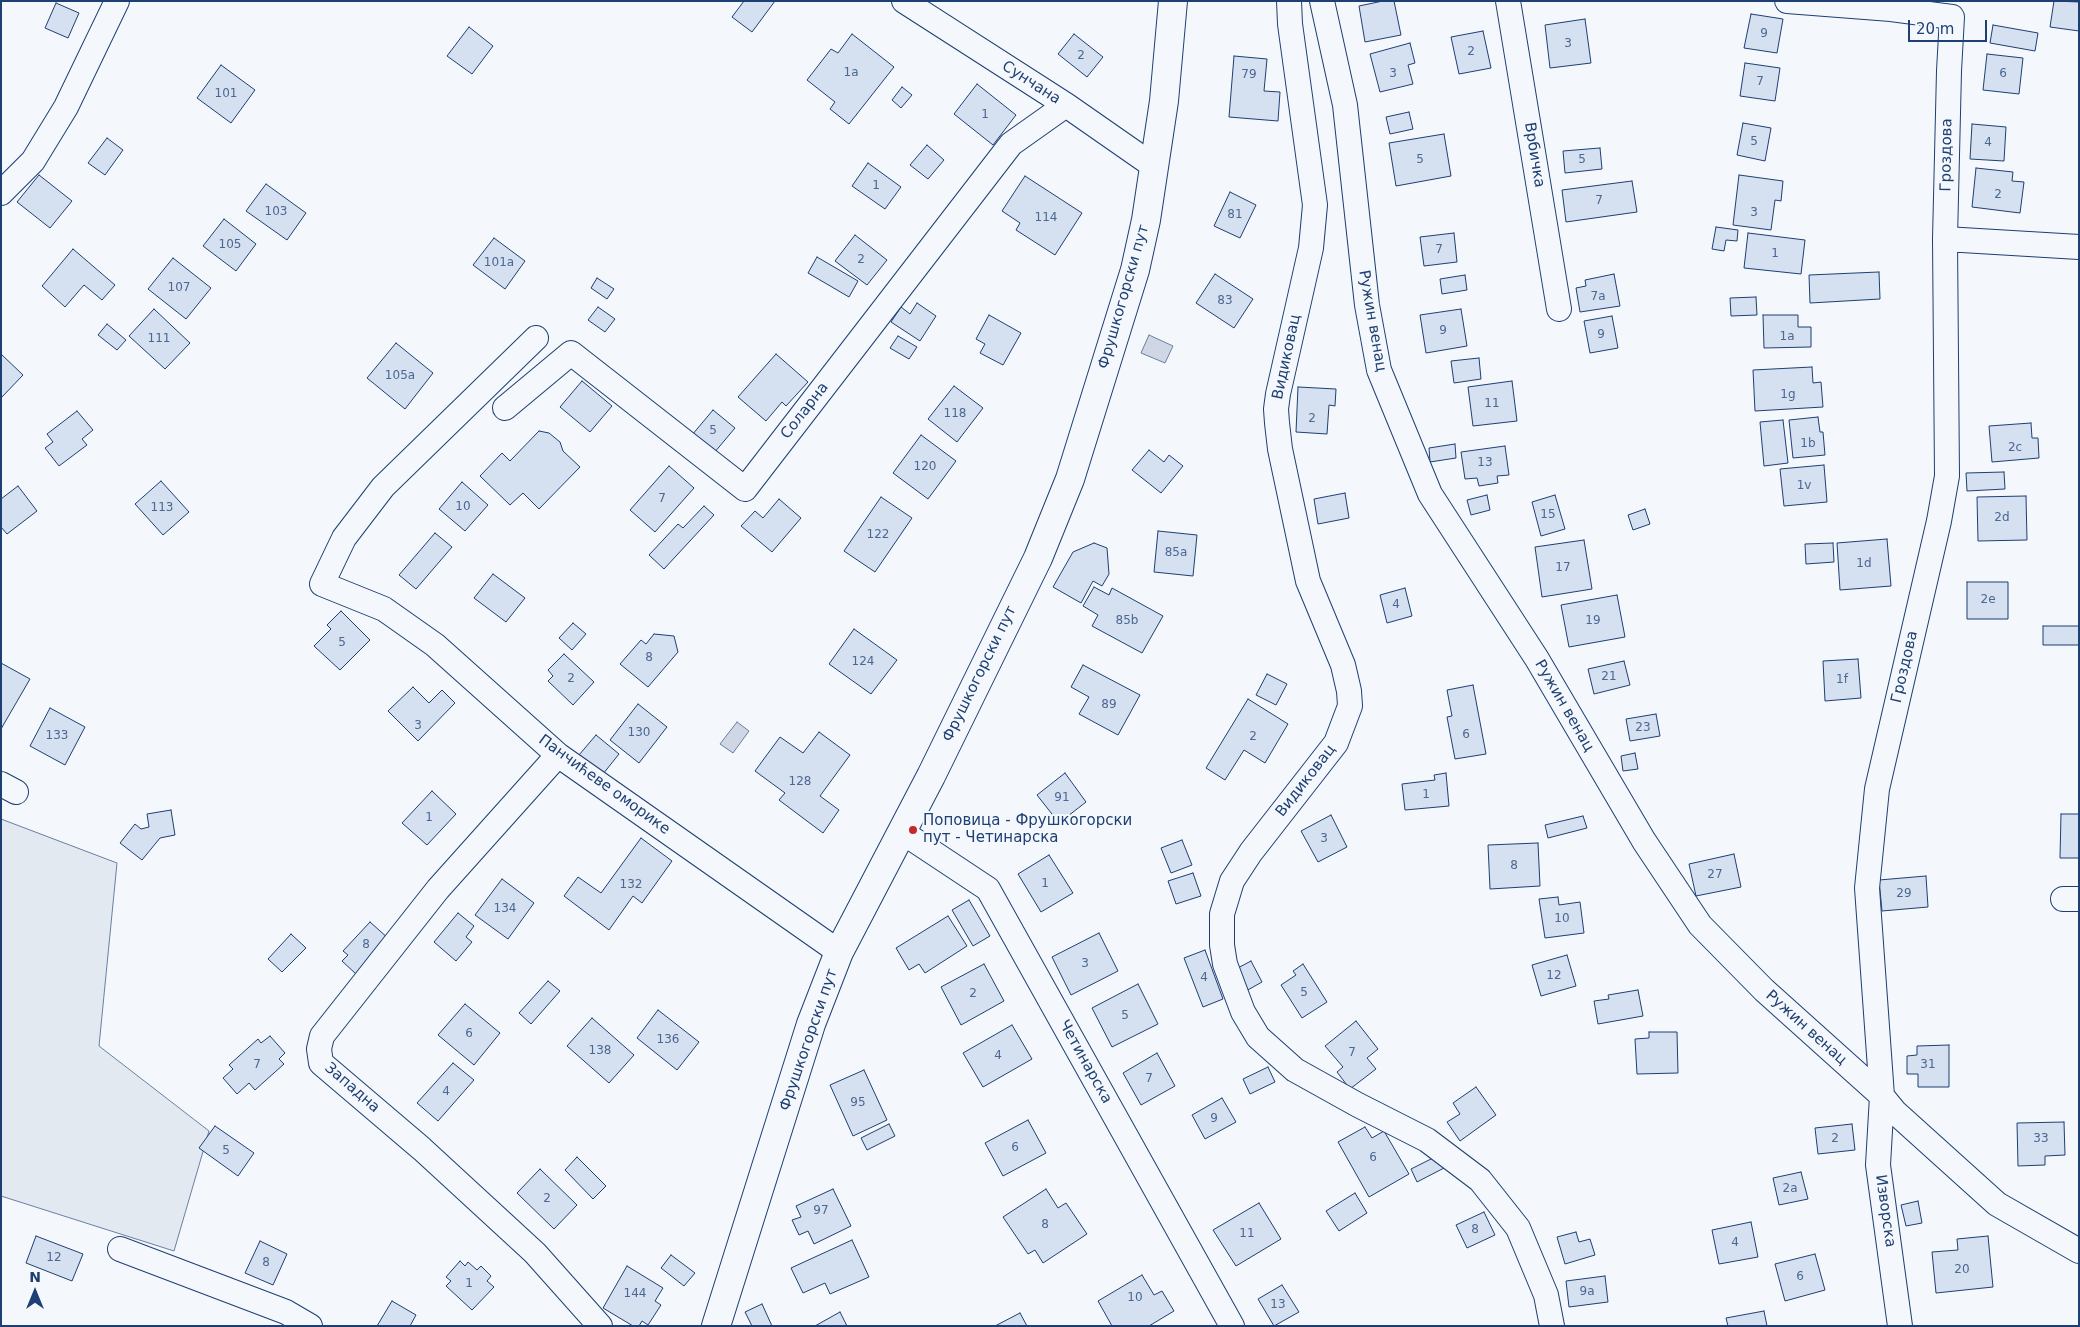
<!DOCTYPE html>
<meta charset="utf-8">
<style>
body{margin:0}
#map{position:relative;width:2080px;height:1327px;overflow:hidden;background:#f4f7fb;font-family:"DejaVu Sans",sans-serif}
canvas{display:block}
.frame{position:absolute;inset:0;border:2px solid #1d3f73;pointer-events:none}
.north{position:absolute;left:10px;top:1267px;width:50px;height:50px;-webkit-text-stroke:4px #f4f7fb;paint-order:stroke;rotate:0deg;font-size:14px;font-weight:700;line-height:20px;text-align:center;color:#1d3f73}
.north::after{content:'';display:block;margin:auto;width:18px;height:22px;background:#1d3f73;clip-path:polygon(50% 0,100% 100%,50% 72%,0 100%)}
.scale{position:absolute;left:1908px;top:20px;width:79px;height:22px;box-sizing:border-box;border:2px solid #1d3f73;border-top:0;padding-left:6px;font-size:15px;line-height:18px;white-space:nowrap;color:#1d3f73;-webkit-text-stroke:4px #f4f7fb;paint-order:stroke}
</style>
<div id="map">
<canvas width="2080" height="1327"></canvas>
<div class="frame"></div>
<div class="north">N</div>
<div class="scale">20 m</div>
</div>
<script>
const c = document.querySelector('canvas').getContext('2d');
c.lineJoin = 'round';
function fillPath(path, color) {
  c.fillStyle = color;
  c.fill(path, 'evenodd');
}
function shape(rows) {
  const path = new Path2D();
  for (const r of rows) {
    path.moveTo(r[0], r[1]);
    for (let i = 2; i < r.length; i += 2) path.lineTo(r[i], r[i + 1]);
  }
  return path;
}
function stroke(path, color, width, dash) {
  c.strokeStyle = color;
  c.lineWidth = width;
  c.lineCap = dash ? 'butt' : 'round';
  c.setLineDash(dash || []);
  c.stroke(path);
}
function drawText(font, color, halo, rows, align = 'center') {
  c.font = font + ' "DejaVu Sans",sans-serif';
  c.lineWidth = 4;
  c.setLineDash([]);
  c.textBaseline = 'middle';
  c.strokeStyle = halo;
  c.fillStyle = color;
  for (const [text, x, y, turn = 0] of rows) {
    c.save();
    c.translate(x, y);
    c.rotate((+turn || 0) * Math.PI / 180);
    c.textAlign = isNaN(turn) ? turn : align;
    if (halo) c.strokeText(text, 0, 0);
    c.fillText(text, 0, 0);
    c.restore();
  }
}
const green = shape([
 [1,819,117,863,99,1046,209,1131,174,1251,1,1196,1,819]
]);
const water = shape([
 [1149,335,1173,346,1165,363,1141,353,1149,335],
 [737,722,749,731,733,753,720,744,737,722]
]);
const building = shape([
 [744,1,775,1,752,32,732,17,744,1],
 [1383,1,1394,1,1401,35,1365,42,1359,6,1383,1],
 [2054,1,2079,2,2079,31,2050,27,2054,1],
 [56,3,79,13,68,38,45,28,56,3],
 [1751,14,1783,19,1777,53,1744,48,1751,14],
 [1585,19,1591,63,1550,68,1545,25,1585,19],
 [1993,25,2038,33,2035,51,1990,43,1993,25],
 [469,27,493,46,472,74,447,56,469,27],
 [1483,31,1491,68,1459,74,1451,37,1483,31],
 [852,34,894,67,849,124,830,109,835,102,807,80,831,49,838,53,852,34],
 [1074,34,1103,57,1087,77,1058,54,1074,34],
 [1410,43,1415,63,1408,65,1413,84,1380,92,1370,54,1410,43],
 [1987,54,2023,58,2019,94,1983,90,1987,54],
 [1234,56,1267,59,1264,91,1280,92,1278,121,1229,117,1234,56],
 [1745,63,1780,68,1775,101,1740,96,1745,63],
 [221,65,255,90,231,123,197,98,221,65],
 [977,84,1016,115,993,145,954,114,977,84],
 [902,87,912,95,901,108,892,100,902,87],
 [1409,112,1413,129,1390,134,1386,117,1409,112],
 [1743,123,1771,128,1765,161,1737,155,1743,123],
 [1972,124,2006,127,2004,161,1970,159,1972,124],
 [1444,134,1451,176,1396,186,1389,143,1444,134],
 [107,138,123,150,105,175,88,163,107,138],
 [927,145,944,160,928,179,910,165,927,145],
 [1600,148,1602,169,1565,173,1563,151,1600,148],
 [868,163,901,187,885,209,852,186,868,163],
 [1976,168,2013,172,2012,181,2024,182,2020,213,1972,207,1976,168],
 [39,175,72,201,50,228,17,202,39,175],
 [1739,175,1783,181,1781,201,1775,200,1771,230,1733,225,1739,175],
 [1025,176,1082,213,1055,255,1016,230,1020,223,1002,211,1025,176],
 [1632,181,1637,212,1566,222,1562,190,1632,181],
 [266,184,306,213,287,240,246,211,266,184],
 [1230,192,1256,205,1240,238,1214,226,1230,192],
 [224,219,256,244,236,271,203,246,224,219],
 [1716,227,1738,230,1737,241,1726,240,1724,251,1712,249,1716,227],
 [1454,233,1457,262,1424,266,1420,237,1454,233],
 [1748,233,1805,240,1801,274,1744,268,1748,233],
 [855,235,887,260,867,285,835,261,855,235],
 [494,238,525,261,505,289,473,265,494,238],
 [73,249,115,285,102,300,84,285,65,307,42,286,73,249],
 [817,257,858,281,849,297,808,273,817,257],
 [173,258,211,288,186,319,148,289,173,258],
 [1879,272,1880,299,1810,303,1809,275,1879,272],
 [1215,274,1253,299,1234,328,1196,303,1215,274],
 [1614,274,1620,306,1580,312,1576,288,1586,286,1585,280,1614,274],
 [1465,275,1467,290,1442,294,1440,279,1465,275],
 [597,278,614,289,607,299,591,288,597,278],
 [1756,297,1757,315,1731,316,1730,298,1756,297],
 [917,303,936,316,920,341,891,322,901,307,910,314,917,303],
 [598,307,615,319,605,332,588,320,598,307],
 [154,309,190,343,165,369,129,336,154,309],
 [1461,309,1467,346,1426,353,1420,315,1461,309],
 [989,315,1021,333,1003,365,980,353,985,344,976,339,989,315],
 [1763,315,1798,315,1798,327,1811,327,1811,347,1764,348,1763,315],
 [1612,316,1618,348,1590,353,1584,321,1612,316],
 [107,324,126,340,117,350,98,335,107,324],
 [898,336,917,347,909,359,890,348,898,336],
 [396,343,433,373,405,409,367,378,396,343],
 [1,354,23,375,1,398,1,354],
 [776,354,808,382,786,406,782,402,766,421,738,397,776,354],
 [1479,358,1481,379,1454,383,1451,361,1479,358],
 [1812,367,1813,383,1821,382,1823,407,1755,411,1753,370,1812,367],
 [582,381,612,406,590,432,560,407,582,381],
 [1512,381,1517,421,1473,426,1468,387,1512,381],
 [954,386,983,408,957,442,928,419,954,386],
 [1298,387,1336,389,1335,406,1329,405,1327,434,1296,432,1298,387],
 [713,410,735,428,714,453,692,435,713,410],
 [77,411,93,430,82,439,87,445,59,466,45,448,53,442,47,434,77,411],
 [1818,417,1820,432,1823,432,1825,455,1793,458,1789,420,1818,417],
 [1783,420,1788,463,1764,466,1760,422,1783,420],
 [2031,423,2032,438,2038,438,2039,458,1992,462,1989,426,2031,423],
 [539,431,549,433,560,442,563,451,580,467,539,509,523,493,510,505,480,476,502,453,510,461,539,431],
 [921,435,956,461,928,499,893,473,921,435],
 [1455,444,1456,458,1430,462,1429,448,1455,444],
 [1505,446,1509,475,1497,476,1498,483,1479,486,1477,478,1465,479,1461,452,1505,446],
 [1149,450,1164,462,1169,455,1183,466,1161,493,1132,470,1149,450],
 [1824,465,1827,502,1784,506,1780,469,1824,465],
 [669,466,694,488,655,532,630,510,669,466],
 [2004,472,2005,489,1967,491,1966,473,2004,472],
 [161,481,189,512,163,535,135,504,161,481],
 [462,482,488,505,465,531,439,509,462,482],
 [18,486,37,511,7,534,1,527,1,499,18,486],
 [1345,493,1349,518,1318,524,1314,499,1345,493],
 [1487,495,1490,510,1471,515,1467,500,1487,495],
 [1555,495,1565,529,1541,536,1532,502,1555,495],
 [2026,496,2027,540,1978,541,1977,497,2026,496],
 [881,497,912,518,875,572,844,551,881,497],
 [779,499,801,518,772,552,741,526,755,511,763,518,779,499],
 [704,506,714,515,664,569,649,555,678,524,683,528,704,506],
 [1645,509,1650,524,1633,530,1628,515,1645,509],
 [1158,531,1197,535,1193,576,1154,572,1158,531],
 [435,533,452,547,416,589,399,575,435,533],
 [1887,539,1891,586,1840,590,1837,543,1887,539],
 [1584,540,1592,589,1542,597,1535,547,1584,540],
 [1094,543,1107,548,1109,574,1102,586,1093,581,1081,603,1053,587,1073,552,1094,543],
 [1833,543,1834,562,1806,564,1805,544,1833,543],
 [493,574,525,598,506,622,474,598,493,574],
 [1967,582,2008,582,2008,619,1967,619,1967,582],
 [1094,587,1109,595,1112,588,1163,616,1142,653,1092,626,1098,615,1083,606,1094,587],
 [1405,588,1412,616,1387,623,1380,595,1405,588],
 [1617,595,1625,637,1569,647,1561,605,1617,595],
 [341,611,370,640,340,670,314,646,331,629,327,625,341,611],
 [573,623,586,634,572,650,559,638,573,623],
 [2043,626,2079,626,2079,645,2043,645,2043,626],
 [854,629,897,660,871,694,829,664,854,629],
 [654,634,674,636,678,652,648,687,620,664,641,640,646,644,654,634],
 [564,654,594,682,573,705,548,681,553,676,548,670,564,654],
 [1858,659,1861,698,1825,701,1823,661,1858,659],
 [1624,661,1630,685,1594,694,1588,669,1624,661],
 [1,663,30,679,1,729,1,663],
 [1083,665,1140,695,1118,735,1079,714,1089,697,1071,687,1083,665],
 [1267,674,1287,684,1276,705,1256,695,1267,674],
 [1473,685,1486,754,1455,759,1447,717,1452,716,1447,690,1473,685],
 [413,687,429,703,442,690,455,703,418,741,388,711,413,687],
 [1248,699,1288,724,1265,763,1244,750,1225,780,1206,768,1248,699],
 [638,704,667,727,639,763,610,740,638,704],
 [50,708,85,727,65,765,30,746,50,708],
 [1656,714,1660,736,1630,741,1626,719,1656,714],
 [819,732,850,755,820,796,839,810,823,833,779,800,785,793,755,771,780,737,803,753,819,732],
 [596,735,619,754,603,774,579,755,596,735],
 [1635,753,1638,769,1623,771,1621,756,1635,753],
 [1065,773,1086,802,1059,823,1037,795,1065,773],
 [1446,773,1449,806,1405,810,1402,784,1435,780,1434,775,1446,773],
 [432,791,456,814,427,845,402,823,432,791],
 [171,810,175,835,160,838,142,860,120,843,135,824,141,829,149,827,147,814,171,810],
 [2061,814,2079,814,2079,858,2060,858,2061,814],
 [1331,815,1347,847,1318,862,1301,831,1331,815],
 [1583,816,1587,828,1548,838,1545,825,1583,816],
 [641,838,672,861,642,903,633,896,609,930,564,896,578,877,601,893,641,838],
 [1182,840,1192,865,1171,873,1161,848,1182,840],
 [1538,843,1540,886,1490,889,1488,845,1538,843],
 [1734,854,1741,887,1696,896,1689,864,1734,854],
 [1049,855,1073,893,1041,912,1018,874,1049,855],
 [1193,873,1201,896,1176,904,1168,881,1193,873],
 [1926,876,1928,907,1882,911,1879,880,1926,876],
 [502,879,534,903,508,939,475,915,502,879],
 [1558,897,1559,905,1580,902,1584,933,1545,938,1539,899,1558,897],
 [969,900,990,936,973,946,952,910,969,900],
 [458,913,474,926,466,937,472,942,456,961,434,942,458,913],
 [948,916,967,946,925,973,919,964,909,970,896,948,948,916],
 [370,922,389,939,356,974,342,961,348,955,343,951,370,922],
 [1099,933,1118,971,1071,995,1052,957,1099,933],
 [291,934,306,948,282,972,268,959,291,934],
 [1205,950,1223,999,1203,1007,1184,958,1205,950],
 [1567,955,1576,986,1541,996,1532,965,1567,955],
 [1251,961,1262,982,1246,991,1234,970,1251,961],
 [984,964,1004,1001,961,1025,941,987,984,964],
 [1303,964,1327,1002,1302,1018,1281,985,1296,975,1293,971,1303,964],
 [548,981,560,991,531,1024,519,1013,548,981],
 [1138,984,1158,1024,1112,1047,1092,1008,1138,984],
 [1638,990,1643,1016,1598,1024,1594,1001,1609,999,1608,995,1638,990],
 [465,1004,500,1033,474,1065,438,1035,465,1004],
 [658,1010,699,1042,677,1070,637,1038,658,1010],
 [592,1018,634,1055,609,1083,567,1046,592,1018],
 [1356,1021,1378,1049,1367,1058,1376,1069,1350,1089,1337,1072,1343,1067,1325,1046,1356,1021],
 [1012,1025,1032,1059,983,1087,963,1053,1012,1025],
 [1649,1032,1677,1032,1678,1073,1637,1074,1635,1039,1649,1038,1649,1032],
 [270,1036,285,1053,279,1059,284,1064,255,1090,249,1083,237,1094,223,1078,233,1069,229,1065,258,1039,261,1043,270,1036],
 [1949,1045,1949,1087,1918,1087,1918,1074,1907,1074,1907,1056,1917,1055,1917,1046,1949,1045],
 [1157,1053,1175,1086,1141,1105,1123,1073,1157,1053],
 [453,1063,474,1080,438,1121,417,1103,453,1063],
 [1268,1067,1275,1082,1250,1094,1243,1079,1268,1067],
 [864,1070,887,1120,853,1136,830,1085,864,1070],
 [1476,1087,1496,1115,1460,1141,1447,1122,1460,1114,1453,1103,1476,1087],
 [1222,1098,1236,1122,1205,1139,1192,1115,1222,1098],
 [1028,1120,1046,1153,1003,1176,985,1143,1028,1120],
 [2064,1122,2065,1155,2045,1156,2045,1165,2018,1166,2017,1123,2064,1122],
 [889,1124,895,1136,867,1150,861,1138,889,1124],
 [1852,1124,1855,1150,1818,1154,1815,1128,1852,1124],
 [215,1126,254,1153,238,1176,199,1148,215,1126],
 [1365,1127,1372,1138,1384,1131,1409,1174,1369,1197,1338,1142,1365,1127],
 [1439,1155,1446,1167,1417,1182,1411,1169,1439,1155],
 [577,1157,606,1186,593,1199,565,1170,577,1157],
 [540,1169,577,1205,554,1229,517,1193,540,1169],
 [1801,1172,1808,1199,1779,1205,1773,1178,1801,1172],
 [833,1189,851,1226,814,1244,808,1231,799,1235,792,1220,801,1217,796,1206,833,1189],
 [1046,1189,1058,1208,1066,1203,1087,1234,1043,1263,1035,1250,1028,1254,1003,1217,1046,1189],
 [1355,1193,1367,1213,1339,1231,1326,1211,1355,1193],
 [1918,1201,1922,1223,1906,1226,1901,1205,1918,1201],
 [1259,1203,1281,1239,1236,1266,1213,1230,1259,1203],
 [1484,1212,1495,1235,1467,1248,1456,1225,1484,1212],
 [1751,1222,1758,1257,1719,1264,1712,1230,1751,1222],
 [1576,1232,1579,1242,1590,1239,1595,1255,1565,1264,1557,1237,1576,1232],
 [36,1236,83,1254,72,1281,26,1263,36,1236],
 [1988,1236,1993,1287,1936,1293,1932,1252,1958,1250,1957,1239,1988,1236],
 [852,1240,869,1277,830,1294,825,1283,803,1293,791,1268,852,1240],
 [260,1241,287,1254,273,1285,245,1273,260,1241],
 [1815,1254,1825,1290,1785,1301,1775,1264,1815,1254],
 [671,1255,695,1273,684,1286,661,1268,671,1255],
 [460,1261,465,1266,468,1262,477,1270,481,1266,491,1276,487,1281,494,1287,472,1310,446,1286,451,1281,446,1277,460,1261],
 [627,1266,663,1288,655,1301,661,1305,648,1325,642,1321,639,1326,633,1326,603,1308,627,1266],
 [1142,1275,1154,1295,1162,1291,1174,1311,1149,1326,1112,1326,1098,1301,1142,1275],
 [1605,1276,1608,1302,1569,1307,1566,1281,1605,1276],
 [1282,1285,1299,1312,1274,1326,1258,1299,1282,1285],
 [392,1301,416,1315,410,1326,377,1326,392,1301],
 [762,1304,772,1326,752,1326,745,1312,762,1304],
 [1764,1311,1767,1326,1728,1326,1726,1318,1764,1311],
 [840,1312,847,1326,815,1326,840,1312],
 [1020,1313,1027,1326,995,1326,1020,1313]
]);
const minor = shape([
 [904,1,1066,105,1155,167],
 [1289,1,1290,24,1315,205,1311,248,1278,394,1276,409,1277,423,1280,449,1308,581,1343,665,1349,691,1350,706,1336,743,1251,852,1232,881,1222,914,1222,945,1225,964,1243,1012,1258,1037,1295,1070,1358,1105,1427,1140,1480,1180,1518,1228,1546,1295,1552,1326],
 [1322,1,1345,105,1367,305,1379,370,1430,494,1537,659,1644,841,1700,925,1764,990,1882,1096,1895,1112,1997,1204,2079,1251],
 [1508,1,1559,309],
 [1787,1,1891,9,1952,17,1949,71,1945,239],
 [1,193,33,161,66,107,117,1],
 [536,338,383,487,344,538,322,584,384,609,435,645,558,755,839,952],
 [505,408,571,353,745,489,1011,144,1066,105],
 [558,755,438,889,322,1036,319,1049,321,1063,422,1149,535,1253,600,1326],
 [1,784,16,792],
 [902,832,988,889,1232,1326],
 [2063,899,2079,899],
 [120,1249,286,1312,310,1326],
 [1900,1326,1878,1165,1882,1096,1867,888,1877,789,1939,521,1947,476,1945,239,2079,247]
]);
const tertiary = shape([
 [716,1326,811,1024,839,952,931,776,1038,558,1070,479,1135,270,1146,220,1164,101,1173,1]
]);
const markers = [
 [913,830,5,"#c62828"]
];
const numberNames = [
 ["9",1764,34],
 ["3",1568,44],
 ["2",1471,52],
 ["2",1081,56],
 ["1a",851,73],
 ["3",1393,74],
 ["6",2003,74],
 ["79",1249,75],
 ["7",1760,82],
 ["101",226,94],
 ["1",985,115],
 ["5",1754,142],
 ["4",1988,143],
 ["5",1420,160],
 ["5",1582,160],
 ["1",876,186],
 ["2",1998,195],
 ["7",1599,201],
 ["103",276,212],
 ["3",1754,213],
 ["81",1235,215],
 ["114",1046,218],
 ["105",230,245],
 ["7",1439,250],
 ["1",1775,254],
 ["2",861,260],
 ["101a",499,263],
 ["107",179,288],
 ["7a",1598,297],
 ["83",1225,301],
 ["9",1443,331],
 ["9",1601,335],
 ["1a",1787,337],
 ["111",159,339],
 ["105a",400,376],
 ["1g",1788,395],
 ["11",1492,404],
 ["118",955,414],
 ["2",1312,419],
 ["5",713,431],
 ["1b",1808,444],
 ["2c",2015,448],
 ["13",1485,463],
 ["120",925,467],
 ["1v",1804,486],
 ["7",662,499],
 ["10",463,507],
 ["113",162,508],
 ["15",1548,515],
 ["2d",2002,518],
 ["122",878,535],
 ["85a",1176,553],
 ["1d",1864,564],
 ["17",1563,568],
 ["2e",1988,600],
 ["4",1396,605],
 ["85b",1127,621],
 ["19",1593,621],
 ["5",342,643],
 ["8",649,658],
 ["124",863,662],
 ["21",1609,677],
 ["2",571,679],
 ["1f",1842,680],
 ["89",1109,705],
 ["3",418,726],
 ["23",1643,728],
 ["130",639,733],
 ["6",1466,735],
 ["133",57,736],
 ["2",1253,737],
 ["128",800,782],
 ["1",1426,795],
 ["91",1062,798],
 ["1",429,818],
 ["3",1324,839],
 ["8",1514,866],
 ["27",1715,875],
 ["1",1045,884],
 ["132",631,885],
 ["29",1904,894],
 ["134",505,909],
 ["10",1562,919],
 ["8",366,945],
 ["3",1085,964],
 ["12",1554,976],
 ["4",1204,978],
 ["5",1304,993],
 ["2",973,994],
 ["5",1125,1016],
 ["6",469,1034],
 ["136",668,1040],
 ["138",600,1051],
 ["7",1352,1053],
 ["4",998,1056],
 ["7",257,1065],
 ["31",1928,1065],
 ["7",1149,1079],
 ["4",446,1092],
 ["95",858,1103],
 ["9",1214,1119],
 ["2",1835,1139],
 ["33",2041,1139],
 ["6",1015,1148],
 ["5",226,1151],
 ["6",1373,1158],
 ["2a",1790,1189],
 ["2",547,1199],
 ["97",821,1211],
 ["8",1045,1225],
 ["8",1475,1230],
 ["11",1247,1234],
 ["4",1735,1243],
 ["12",54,1258],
 ["8",266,1263],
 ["20",1962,1270],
 ["6",1800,1277],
 ["1",469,1284],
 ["9a",1587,1292],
 ["144",635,1294],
 ["10",1135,1298],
 ["13",1278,1305]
];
const streetNames = [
 ["Сунчана",1031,83,33],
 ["Врбичка",1534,155,81],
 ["Гроздова",1947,155,-89],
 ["Фрушкогорски пут",1124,297,-74],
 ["Ружин венац",1372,321,80],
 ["Видиковац",1287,357,-78],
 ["Соларна",805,411,-52],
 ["Гроздова",1905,667,-77],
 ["Фрушкогорски пут",980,674,-64],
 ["Ружин венац",1564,706,60],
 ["Видиковац",1306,781,-52],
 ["Панчићеве оморике",604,785,36],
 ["Ружин венац",1806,1028,42],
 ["Фрушкогорски пут",809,1040,-71],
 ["Четинарска",1085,1062,61],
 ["Западна",352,1088,41],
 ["Изворска",1885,1211,82]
];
const poiNames = [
 ["Поповица - Фрушкогорски",923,821],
 ["пут - Четинарска",923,838]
];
fillPath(green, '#e3e9f0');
stroke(green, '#687fa3', 1);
fillPath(water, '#cfd7e4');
stroke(water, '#687fa3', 1);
fillPath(building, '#d5e0f0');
stroke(building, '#1d3f73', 1);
stroke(minor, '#1d3f73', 26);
stroke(tertiary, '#1d3f73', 30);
stroke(minor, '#f4f7fb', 24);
stroke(tertiary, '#f4f7fb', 28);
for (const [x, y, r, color] of markers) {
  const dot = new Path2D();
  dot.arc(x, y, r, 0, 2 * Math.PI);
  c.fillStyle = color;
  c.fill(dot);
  stroke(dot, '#f4f7fb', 2);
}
drawText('12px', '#4b6792', null, numberNames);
drawText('15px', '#1d3f73', '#f4f7fb', streetNames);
drawText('15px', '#1d3f73', '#f4f7fb', poiNames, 'left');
</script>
